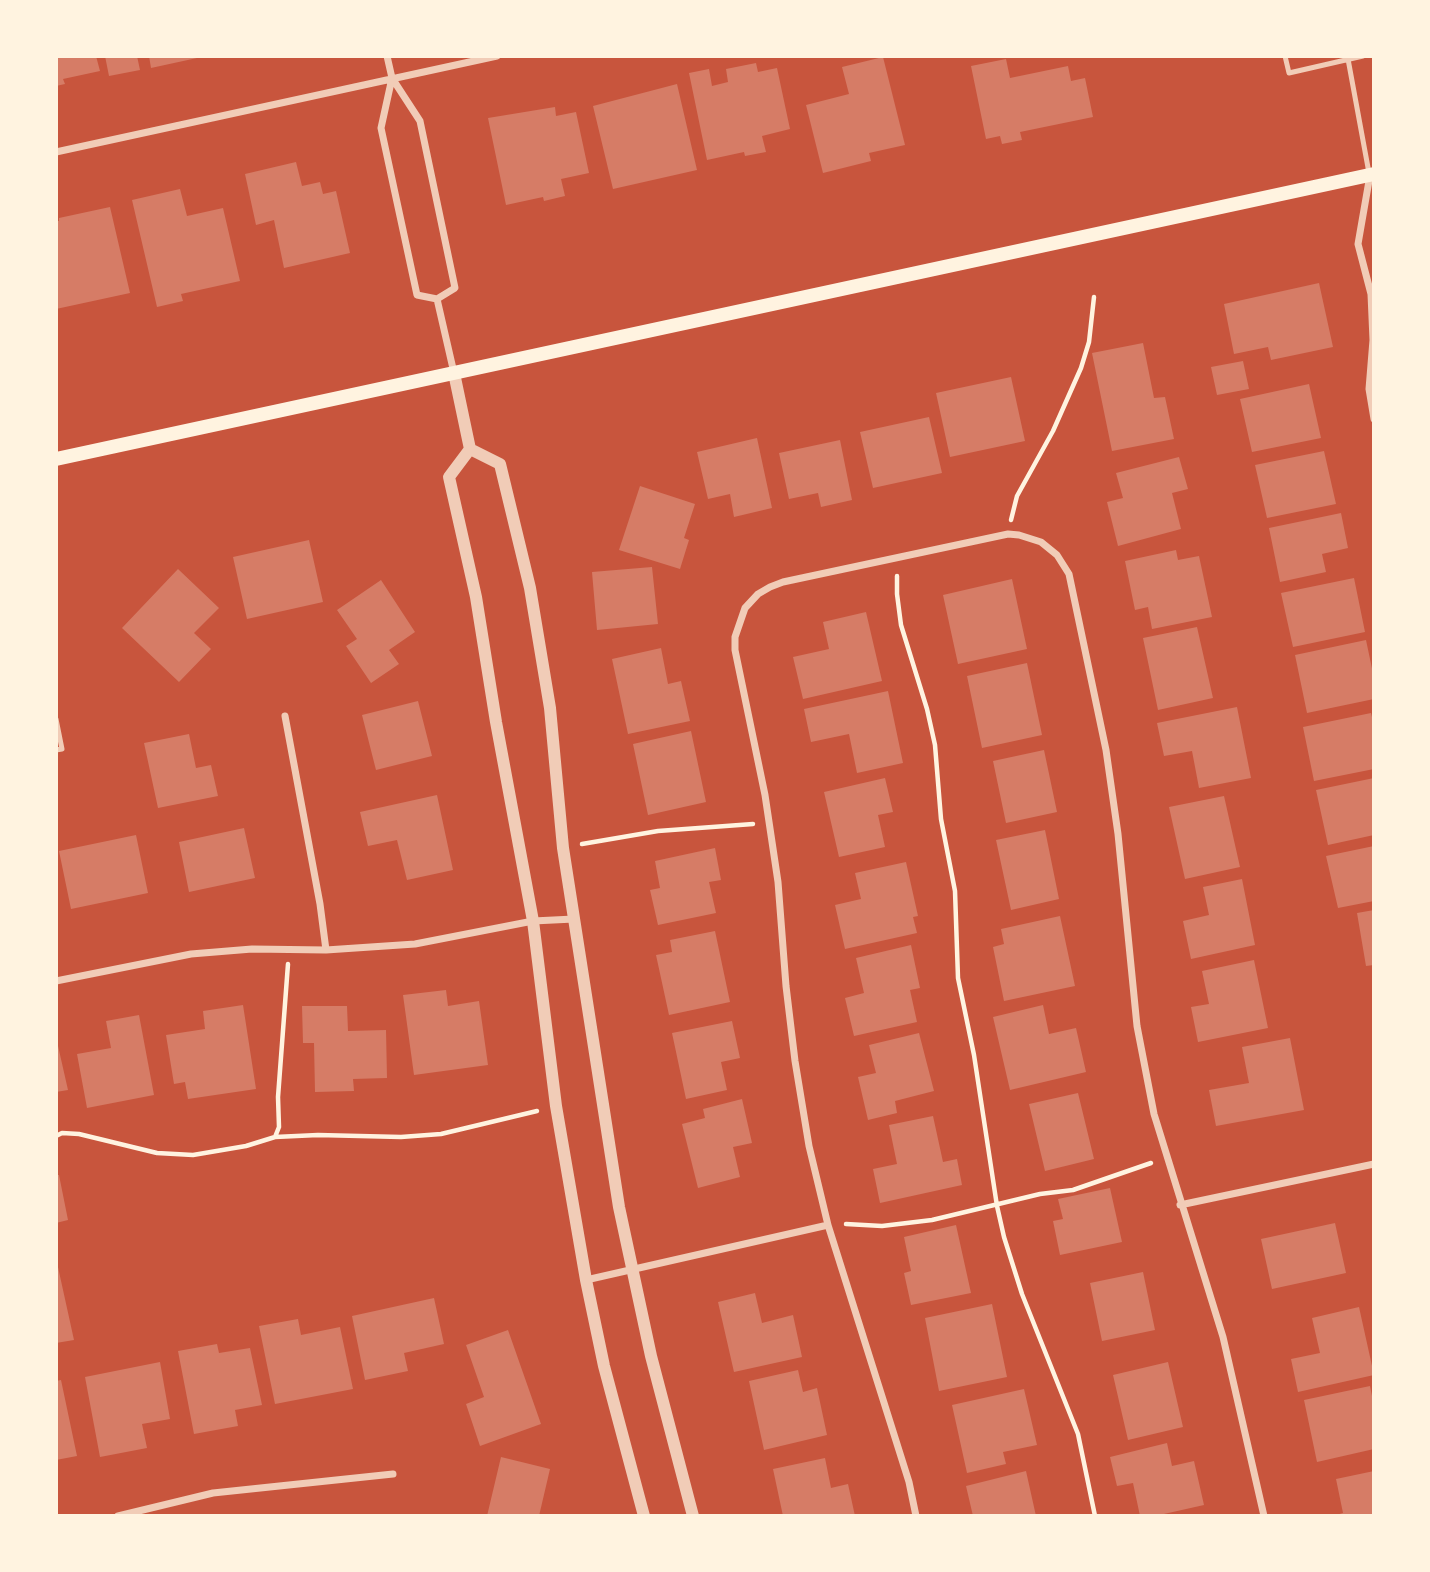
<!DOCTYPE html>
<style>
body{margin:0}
#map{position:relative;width:1430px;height:1572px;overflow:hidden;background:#c8553d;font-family:"Archivo Narrow",sans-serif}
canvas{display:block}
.frame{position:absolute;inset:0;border:58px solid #fff3e0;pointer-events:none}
</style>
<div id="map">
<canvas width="1430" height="1572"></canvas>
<div class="frame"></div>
</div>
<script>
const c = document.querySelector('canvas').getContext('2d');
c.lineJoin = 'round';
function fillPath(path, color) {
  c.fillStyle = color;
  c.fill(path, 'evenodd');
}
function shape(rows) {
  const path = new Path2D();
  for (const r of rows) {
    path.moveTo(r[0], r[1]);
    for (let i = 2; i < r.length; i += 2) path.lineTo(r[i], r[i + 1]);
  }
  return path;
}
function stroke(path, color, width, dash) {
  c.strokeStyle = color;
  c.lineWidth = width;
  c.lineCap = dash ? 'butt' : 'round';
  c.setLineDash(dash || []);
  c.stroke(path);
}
const building = shape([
 [56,56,96,56,100,71,63,79,65,84,56,86],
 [105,56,137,56,140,70,109,76],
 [149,56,196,56,197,58,151,68],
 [883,57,905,145,869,153,871,161,823,173,806,105,849,94,842,67],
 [1006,59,1010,78,1068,66,1071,81,1085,78,1093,117,1020,132,1022,140,1002,144,1000,136,986,139,971,66],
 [756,63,758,72,777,68,790,129,762,136,766,152,745,156,744,152,707,160,689,73,709,69,712,86,728,82,726,69],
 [677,84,697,170,613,189,593,106],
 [555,107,556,116,576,112,589,173,561,179,565,196,544,201,543,197,506,205,488,118],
 [296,162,302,186,320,182,323,194,336,191,350,253,284,268,274,220,256,225,245,174],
 [180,189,187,216,223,208,240,281,181,294,183,301,157,307,132,200],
 [110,207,130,293,56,309,56,221,59,221,59,218],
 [1319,283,1333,347,1271,360,1268,347,1234,354,1224,304],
 [1143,343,1154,398,1165,397,1174,439,1112,451,1092,353],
 [1243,361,1249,389,1217,395,1211,367],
 [1011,377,1025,441,950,457,936,393],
 [1309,384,1321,438,1252,452,1240,399],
 [929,417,942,473,873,488,860,432],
 [757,438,772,508,734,517,730,494,708,499,697,452],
 [840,440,852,500,821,507,818,493,789,499,779,453],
 [1324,451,1336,504,1267,518,1255,465],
 [1179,457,1188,489,1172,493,1181,529,1118,546,1107,502,1123,498,1116,473],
 [640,486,695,504,684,538,689,540,680,569,619,550],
 [1341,513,1348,548,1322,554,1326,572,1280,582,1269,528],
 [309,540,323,602,247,619,233,557],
 [1176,550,1178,560,1199,556,1212,617,1152,629,1148,607,1135,610,1125,561],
 [652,567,658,624,597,630,592,572],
 [178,569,219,608,194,633,211,649,179,682,122,628],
 [1354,578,1365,632,1293,647,1281,593],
 [1012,579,1027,649,958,664,943,595],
 [381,580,415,632,389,650,399,664,371,683,346,646,357,639,337,610],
 [866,612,882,681,803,699,793,657,829,649,823,622],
 [1197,627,1213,698,1158,710,1143,638],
 [1366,640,1374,678,1374,699,1307,713,1295,655],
 [661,648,668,684,681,681,690,721,628,734,612,659],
 [1027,663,1042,735,982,748,967,676],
 [888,691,903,763,857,773,849,734,811,742,804,709],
 [418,701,432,756,376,770,362,715],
 [1237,707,1251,778,1199,788,1192,751,1164,756,1157,723],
 [1371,713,1374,725,1374,769,1314,781,1303,727],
 [691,731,706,802,648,815,633,744],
 [189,734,196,768,211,765,218,796,158,808,144,743],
 [1044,750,1057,812,1006,823,993,761],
 [885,778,893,812,878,815,885,847,839,857,824,792],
 [1374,778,1374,835,1328,845,1316,790],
 [437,795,453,870,407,880,397,840,368,846,360,812],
 [1224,796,1240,867,1185,879,1169,807],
 [244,828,255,878,189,892,179,842],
 [1045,830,1059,899,1011,910,996,840],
 [136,835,148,893,71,909,59,851],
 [1374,846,1374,901,1338,908,1326,856],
 [715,848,721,880,709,882,716,913,658,925,650,890,660,888,655,861],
 [906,862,918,916,913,917,917,933,845,949,835,905,861,899,855,873],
 [1242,879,1255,945,1191,959,1183,921,1209,915,1203,887],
 [1374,910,1374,965,1366,966,1357,913],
 [1060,916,1075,986,1004,1001,993,947,1004,944,1001,929],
 [715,931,730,1002,669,1015,656,955,672,952,670,940],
 [911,945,920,988,910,990,917,1022,854,1036,845,998,864,993,856,958],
 [1254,960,1268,1028,1198,1042,1191,1007,1209,1004,1202,971],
 [446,990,448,1006,479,1001,488,1065,414,1075,403,995],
 [243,1005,256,1089,188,1099,185,1082,174,1084,166,1035,205,1029,203,1011],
 [1043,1005,1049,1034,1076,1028,1086,1072,1010,1090,993,1017],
 [302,1006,347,1006,348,1031,386,1030,387,1078,353,1079,354,1091,315,1092,314,1043,303,1043],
 [139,1015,154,1095,87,1108,77,1054,111,1048,106,1021],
 [732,1021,740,1058,721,1062,727,1090,686,1099,672,1033],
 [919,1033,934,1091,895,1101,897,1113,868,1120,858,1077,876,1073,869,1045],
 [56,1037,68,1090,56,1092],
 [1290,1038,1304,1110,1216,1126,1209,1090,1249,1083,1242,1047],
 [1078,1093,1094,1159,1045,1171,1029,1104],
 [742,1099,752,1143,733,1147,740,1177,698,1188,682,1124,705,1118,703,1109],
 [933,1116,943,1162,957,1159,962,1185,880,1203,873,1169,897,1164,889,1125],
 [56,1175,59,1175,68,1220,56,1223],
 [1110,1188,1122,1242,1060,1255,1053,1221,1063,1219,1058,1199],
 [1335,1223,1346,1273,1272,1289,1261,1239],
 [956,1225,971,1293,911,1305,904,1273,911,1271,904,1237],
 [56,1258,74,1340,56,1343],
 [1143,1272,1155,1330,1102,1341,1090,1283],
 [755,1293,762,1323,793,1315,802,1357,734,1372,718,1302],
 [434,1298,444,1344,404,1353,408,1371,365,1380,352,1316],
 [992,1304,1007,1377,939,1391,925,1318],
 [1359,1307,1374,1375,1298,1392,1291,1359,1320,1353,1312,1318],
 [298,1319,301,1335,340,1327,353,1389,275,1404,259,1326],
 [508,1330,541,1424,480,1446,466,1404,484,1397,466,1345],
 [217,1344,219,1353,250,1348,262,1405,235,1410,238,1426,194,1434,178,1351],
 [160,1362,170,1419,142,1424,147,1448,100,1457,85,1377],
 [1168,1362,1183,1427,1128,1440,1113,1375],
 [798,1370,803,1392,817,1388,827,1435,764,1450,749,1381],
 [61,1380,77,1456,56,1460,56,1381],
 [1370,1386,1374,1406,1374,1449,1317,1462,1304,1400],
 [1024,1389,1037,1445,1003,1452,1006,1464,967,1473,952,1405],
 [1167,1443,1172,1466,1194,1461,1204,1505,1155,1516,1140,1516,1133,1483,1117,1486,1110,1457],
 [501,1457,550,1469,539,1516,487,1516],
 [825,1458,831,1488,848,1484,855,1516,783,1516,773,1469],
 [1026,1471,1036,1516,973,1516,966,1486],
 [1374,1471,1374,1516,1332,1516,1343,1513,1336,1479]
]);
const path = shape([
 [1011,520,1017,496,1053,431,1081,368,1089,342,1094,297],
 [897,576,897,594,901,625,927,709,935,745,941,819,955,891,958,978,974,1055,997,1206,1004,1237,1022,1294,1078,1434,1095,1516],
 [582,844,658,831,753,824],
 [56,1136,62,1133,79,1134,157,1153,193,1155,246,1146,275,1137,318,1135,401,1137,441,1134,537,1111],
 [275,1137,279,1127,278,1097,288,964],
 [846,1224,882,1226,932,1220,1040,1194,1073,1190,1151,1163]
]);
const service = shape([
 [1285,56,1289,73,1363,56],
 [1348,59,1369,173],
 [56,719,62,749,56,750]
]);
const minor = shape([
 [387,56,392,78,420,121,455,288,437,299,417,295,381,128,392,78],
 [56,152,497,56],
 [1370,175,1358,244,1371,294,1373,340,1369,389,1374,419],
 [437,299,454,373],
 [285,716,320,904,326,950],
 [56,981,191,954,252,949,326,950,415,944,533,921,574,919],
 [1180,1205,1374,1164],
 [586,1280,828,1225],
 [118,1516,213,1493,393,1474],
 [916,1516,909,1482,828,1225,809,1146,795,1061,786,986,778,882,765,795,735,650,735,637,745,608,758,594,770,587,783,582,1008,534,1019,535,1041,542,1057,555,1069,574,1106,750,1118,834,1137,1026,1154,1114,1223,1337,1264,1516]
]);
const tertiary = shape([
 [454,373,470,449,449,477,476,597,496,722,533,921,556,1106,586,1280,604,1366,644,1516],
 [470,449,500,464,530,588,550,708,563,848,619,1207,651,1356,693,1516]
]);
const secondary = shape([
 [56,459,1374,174]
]);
fillPath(building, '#d67c66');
stroke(path, '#fff3e0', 4.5);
stroke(service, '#f1ccb7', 5);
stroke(minor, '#f1ccb7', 7);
stroke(tertiary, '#f1ccb7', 12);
stroke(secondary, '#fff3e0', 14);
</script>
